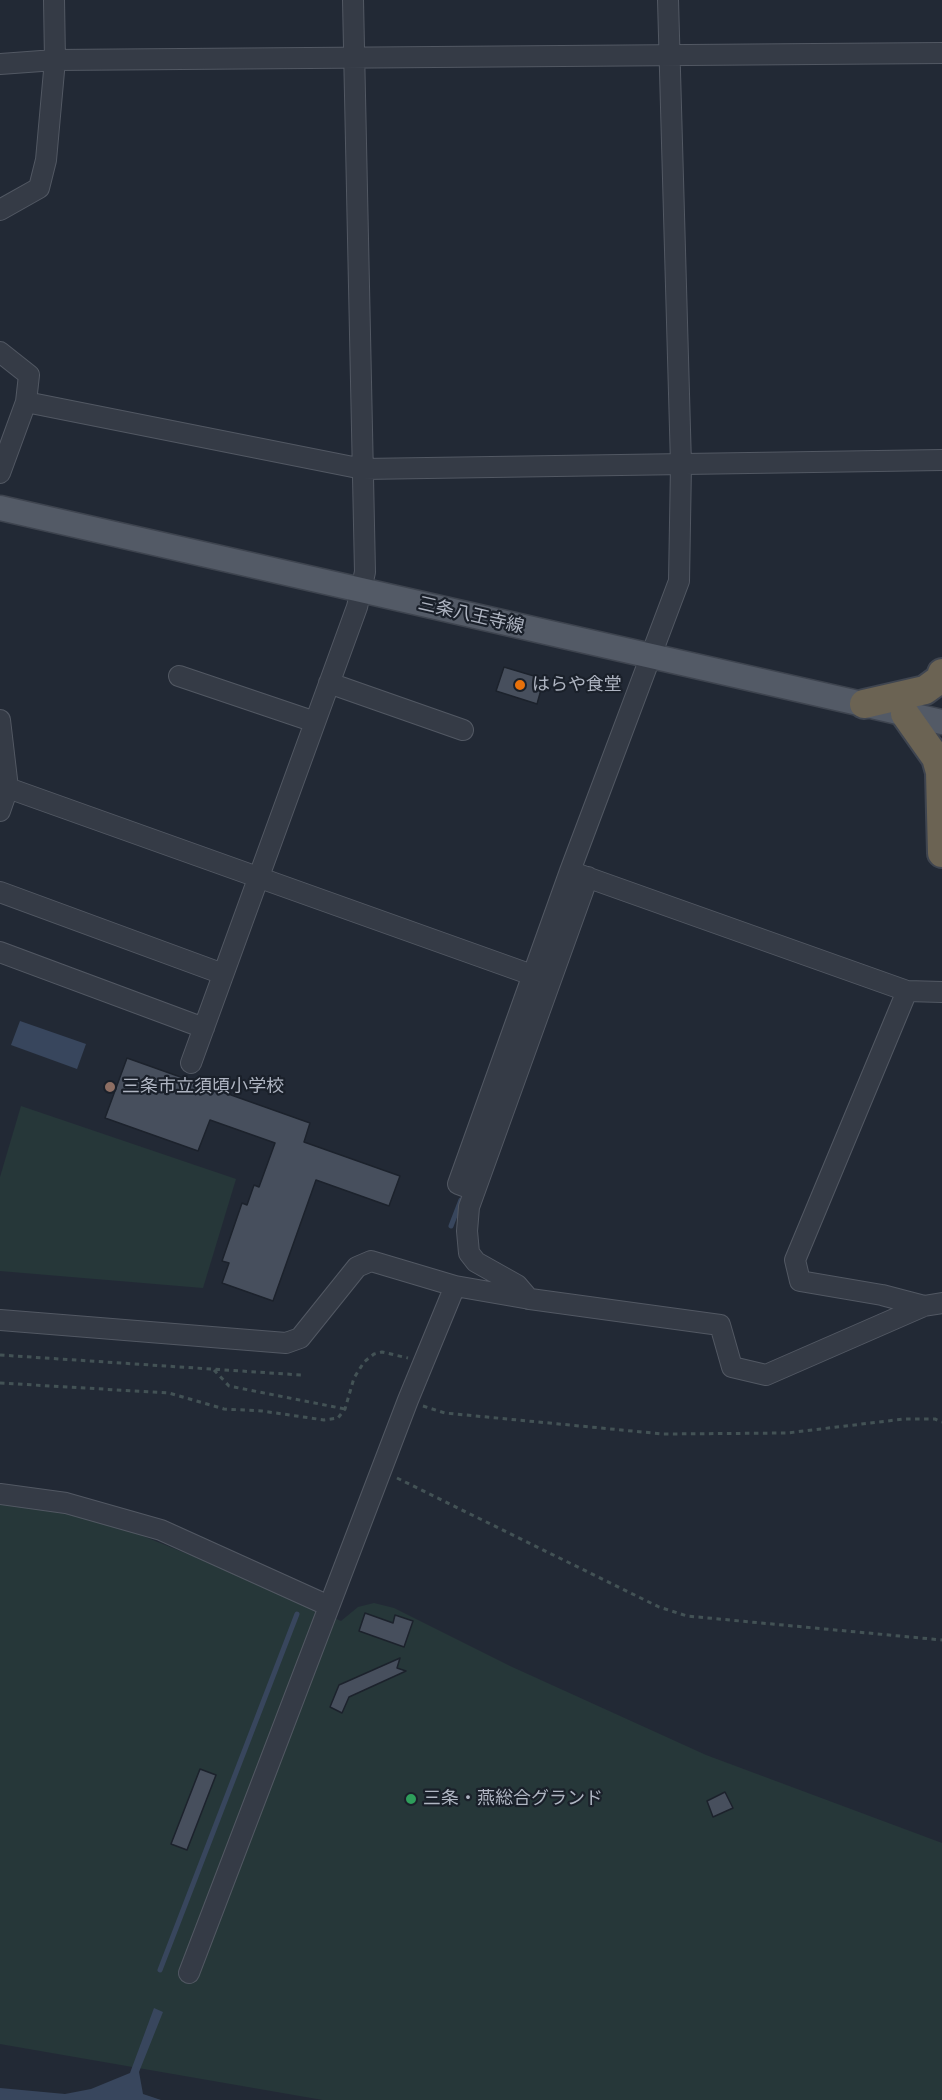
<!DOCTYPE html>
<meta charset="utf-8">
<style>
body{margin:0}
canvas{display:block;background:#222935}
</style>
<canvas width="942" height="2100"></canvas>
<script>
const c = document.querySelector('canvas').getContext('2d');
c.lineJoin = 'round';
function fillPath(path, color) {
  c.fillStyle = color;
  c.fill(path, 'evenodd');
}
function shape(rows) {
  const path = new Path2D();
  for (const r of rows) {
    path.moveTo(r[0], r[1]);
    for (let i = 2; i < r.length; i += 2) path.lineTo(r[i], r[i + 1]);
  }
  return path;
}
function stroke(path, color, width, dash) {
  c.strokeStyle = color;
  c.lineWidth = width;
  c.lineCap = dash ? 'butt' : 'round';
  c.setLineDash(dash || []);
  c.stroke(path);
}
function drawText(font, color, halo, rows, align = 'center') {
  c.font = font + ' "Varela Round","Noto Sans JP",sans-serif';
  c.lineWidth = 4.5;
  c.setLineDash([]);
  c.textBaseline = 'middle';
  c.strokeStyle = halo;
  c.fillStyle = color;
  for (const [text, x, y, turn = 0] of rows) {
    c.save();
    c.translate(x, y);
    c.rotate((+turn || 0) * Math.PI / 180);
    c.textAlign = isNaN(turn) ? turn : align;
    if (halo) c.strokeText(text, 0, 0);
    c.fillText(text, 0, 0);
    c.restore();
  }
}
const green = shape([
 [21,1106,236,1179,203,1288,0,1271,0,1177],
 [0,1503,98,1518,195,1557,341,1621,358,1607,374,1603,394,1608,510,1666,706,1755,942,1843,942,2100,323,2100,0,2044]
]);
const water = shape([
 [20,1021,86,1044,77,1069,11,1045],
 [154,2008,163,2012,139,2072,143,2094,161,2100,0,2100,0,2088,65,2094,91,2089,130,2073]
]);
const stream = shape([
 [451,1226,461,1200],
 [160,1970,297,1614]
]);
const building = shape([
 [504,667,544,679,537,704,496,691,504,667],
 [127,1058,310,1123,304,1142,400,1176,389,1206,316,1180,273,1301,222,1283,229,1263,222,1261,242,1203,247,1205,254,1185,259,1187,275,1143,210,1120,198,1151,105,1118,127,1058],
 [365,1613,393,1623,395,1615,413,1621,404,1647,359,1631,365,1613],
 [400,1658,397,1668,406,1671,349,1697,342,1713,330,1707,339,1685,400,1658],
 [200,1769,216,1775,187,1850,171,1844,200,1769],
 [725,1792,733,1808,713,1817,707,1801,725,1792]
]);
const path = shape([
 [0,1355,301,1375],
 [214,1370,229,1386,345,1409],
 [0,1383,169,1393,224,1409,262,1411,324,1420,338,1418,345,1409,354,1378,364,1362,374,1354,382,1352,408,1358],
 [423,1406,445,1413,663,1434,787,1433,904,1419,935,1419,942,1422],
 [397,1478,659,1607,687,1616,942,1640]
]);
const minor = shape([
 [0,64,55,60,942,53],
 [0,210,39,188,46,160,55,60,54,0],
 [0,352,29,375,26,402,0,473],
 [26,402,363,469,942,460],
 [179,676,315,722],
 [329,683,463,730],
 [0,720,8,788,532,975],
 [0,811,8,788],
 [575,873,907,991,942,992],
 [0,892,223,974],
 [0,952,204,1028],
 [907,991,795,1260,800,1281,882,1295,924,1306],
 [191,1063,357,607,365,572,353,0],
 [474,1190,458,1184,570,871,679,581,681,465,668,0],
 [529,1299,517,1285,476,1262,469,1253,467,1231,469,1207,588,877],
 [0,1320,286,1343,300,1338,357,1267,371,1261,455,1286,530,1299,720,1325,732,1367,766,1375,924,1306,942,1303],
 [0,1494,66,1503,161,1530,329,1606],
 [189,1973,408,1400,455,1286]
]);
const major = shape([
 [0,508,942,722]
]);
const highway = shape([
 [864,704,925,690,940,679,942,673],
 [905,714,936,758,940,772,942,853]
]);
const markers = [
 [520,685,6,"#e8710a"],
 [110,1087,6,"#8d6e63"],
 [411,1799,6,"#2e9e5b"]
];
const streetNames = [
 ["三条八王寺線",471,616,13]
];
const poiNames = [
 ["はらや食堂",532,685],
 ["三条市立須頃小学校",122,1087],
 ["三条・燕総合グランド",423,1799]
];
fillPath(green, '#263739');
fillPath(water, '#38465d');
stroke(stream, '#38465d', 5);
fillPath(building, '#474f5d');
stroke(building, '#1c222c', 1.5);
stroke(minor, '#525863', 22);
stroke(major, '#3e444f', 27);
stroke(highway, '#3f4550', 32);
stroke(path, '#435255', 3, [4.5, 4.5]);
stroke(minor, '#353b46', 20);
stroke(major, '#535a66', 24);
stroke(highway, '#6b6353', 28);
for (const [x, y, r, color] of markers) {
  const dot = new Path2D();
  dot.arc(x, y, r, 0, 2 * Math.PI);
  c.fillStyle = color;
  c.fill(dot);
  stroke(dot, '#1a202a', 2);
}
drawText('18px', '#afb5c2', '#1a202a', streetNames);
drawText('18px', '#afb5c2', '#1a202a', poiNames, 'left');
</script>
